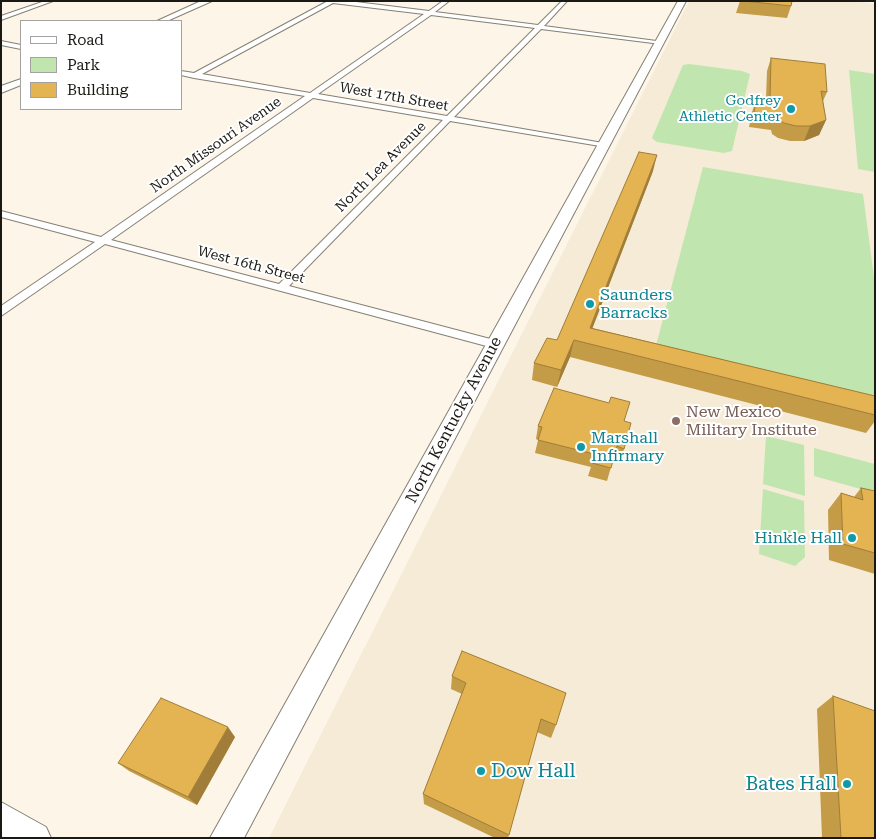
<!DOCTYPE html>
<style>
body{margin:0}
#map{position:relative;width:876px;height:839px;overflow:hidden;background:#fcf5e8;font-family:"Roboto Serif",serif}
canvas{display:block}
.frame{position:absolute;inset:0;border:2px solid #1b1914;pointer-events:none}
.legend{position:absolute;left:20px;top:20px;width:162px;height:90px;box-sizing:border-box;background:#fff;border:1px solid #a4a3a1;margin:0;padding:6px 9px;list-style:none;font-size:15px;color:#1b1914}
.legend li{display:flex;align-items:center;gap:10px;height:25px}
.legend b{width:25px;border:1px solid #a4a3a1}
</style>
<div id="map">
<canvas width="876" height="839"></canvas>
<div class="frame"></div>
<ul class="legend">
<li><b style="height:6px;background:#fff"></b>Road</li>
<li><b style="height:14px;background:#c0e5ae"></b>Park</li>
<li><b style="height:14px;background:#e4b452"></b>Building</li>
</ul>
</div>
<script>
const c = document.querySelector('canvas').getContext('2d');
c.lineJoin = 'round';
function fillPath(path, color) {
  c.fillStyle = color;
  c.fill(path, 'evenodd');
}
function shape(rows) {
  const path = new Path2D();
  for (const r of rows) {
    path.moveTo(r[0], r[1]);
    for (let i = 2; i < r.length; i += 2) path.lineTo(r[i], r[i + 1]);
  }
  return path;
}
function stroke(path, color, width, dash) {
  c.strokeStyle = color;
  c.lineWidth = width;
  c.lineCap = dash ? 'butt' : 'round';
  c.setLineDash(dash || []);
  c.stroke(path);
}
function drawText(font, color, halo, rows, align = 'center') {
  c.font = font + ' "Roboto Serif",serif';
  c.lineWidth = 4;
  c.setLineDash([]);
  c.textBaseline = 'middle';
  c.strokeStyle = halo;
  c.fillStyle = color;
  for (const [text, x, y, turn = 0] of rows) {
    c.save();
    c.translate(x, y);
    c.rotate((+turn || 0) * Math.PI / 180);
    c.textAlign = isNaN(turn) ? turn : align;
    if (halo) c.strokeText(text, 0, 0);
    c.fillText(text, 0, 0);
    c.restore();
  }
}
const built = shape([
 [689,1,852,1,875,4,875,838,269,838]
]);
const green = shape([
 [689,64,742,71,750,74,732,151,724,153,657,142,652,138,683,65],
 [849,70,875,74,875,172,858,169],
 [703,167,863,194,875,285,875,411,653,357],
 [766,436,804,445,805,496,763,484],
 [814,448,875,464,875,493,814,476],
 [763,489,804,501,805,557,795,566,759,554]
]);
const street = shape([
 [45,1,53,1,1,20,1,16,45,1],
 [328,1,348,1,429,11,443,1,449,1,435,12,538,25,562,1,567,1,544,26,664,42,661,44,541,29,454,117,603,143,606,143,606,147,450,121,289,286,498,341,500,344,498,347,494,348,105,244,1,316,1,306,95,242,1,217,1,211,101,237,305,96,194,78,181,75,181,71,194,73,328,1],
 [333,3,424,14,310,93,202,74,333,3],
 [431,15,535,28,447,116,318,94,431,15],
 [313,98,443,120,279,284,111,240,313,98],
 [1,41,21,45,21,49,1,45,1,41]
]);
const secondary = shape([
 [201,1,212,1,167,21,157,21,201,1],
 [678,1,686,1,244,838,210,838,678,1],
 [21,79,21,85,1,93,1,86,21,79],
 [1,802,46,827,51,838,4,838,1,836,1,802]
]);
const wall = shape([
 [740,1,792,1,791,6,787,18,736,13],
 [771,58,827,92,823,101,826,120,819,135,804,141,790,141,778,138,772,134,771,130,749,127,752,112,757,98,766,99,767,71],
 [653,171,592,328,875,396,875,421,866,433,570,357,557,387,532,380,534,363,557,340],
 [609,403,624,421,624,449,620,462,613,460,607,481,588,476,591,467,535,453,538,440,536,439,538,426],
 [861,488,875,491,875,574,829,560,828,510,841,493,854,497],
 [452,676,556,725,551,738,537,732,508,838,495,838,424,804,423,794,462,694,451,689],
 [833,696,875,838,822,838,817,709],
 [235,737,197,805,129,771,118,763]
]);
const shadedWall = shape([
 [826,120,819,135,804,141,810,126],
 [657,155,653,171,586,345,590,328],
 [574,340,570,357,557,387,561,370],
 [228,727,235,737,197,805,188,797]
]);
const building = shape([
 [744,1,792,1,791,6,744,1],
 [771,58,825,64,827,92,821,91,826,120,810,126,796,126,784,123,777,119,776,115,754,112,757,98,770,100,771,58],
 [639,152,657,155,590,328,875,396,875,415,574,340,561,370,534,363,547,338,557,340,639,152],
 [554,388,609,403,611,397,630,402,624,421,631,423,624,449,617,446,611,468,592,463,594,454,538,440,542,427,538,426,554,388],
 [861,488,875,491,875,553,843,544,841,493,863,500,861,488],
 [462,651,566,693,556,725,541,719,509,835,423,794,466,683,452,676,462,651],
 [833,696,875,711,875,838,841,838,833,696],
 [161,698,228,727,188,797,118,763,161,698]
]);
const markers = [
 [791,109,5,"#0f9aa8"],
 [590,304,5,"#0f9aa8"],
 [676,421,5,"#8d6e63"],
 [581,447,5,"#0f9aa8"],
 [852,538,5,"#0f9aa8"],
 [481,771,5,"#0f9aa8"],
 [847,784,5,"#0f9aa8"]
];
const farStreetnames = [
 ["West 17th Street",394,97,10],
 ["North Missouri Avenue",216,145,-35],
 ["North Lea Avenue",381,167,-45],
 ["West 16th Street",251,265,15]
];
const farCulturenames = [
 ["Godfrey",781,101],
 ["Athletic Center",781,117]
];
const cultureNames = [
 ["Saunders",600,295],
 ["Barracks",600,313],
 ["Marshall",591,438],
 ["Infirmary",591,456],
 ["Hinkle Hall",842,538,"right"]
];
const educationNames = [
 ["New Mexico",686,412],
 ["Military Institute",686,430]
];
const streetNames = [
 ["North Kentucky Avenue",454,420,-62]
];
const nearCulturenames = [
 ["Dow Hall",491,771],
 ["Bates Hall",837,784,"right"]
];
fillPath(built, '#f6ebd7');
fillPath(green, '#c0e5ae');
stroke(street, '#868074', 2);
stroke(secondary, '#868074', 2);
fillPath(street, '#fff');
fillPath(secondary, '#fff');
fillPath(wall, '#c49b47');
fillPath(shadedWall, '#a07e39');
fillPath(building, '#e4b452');
stroke(building, '#a07e39', 1);
for (const [x, y, r, color] of markers) {
  const dot = new Path2D();
  dot.arc(x, y, r, 0, 2 * Math.PI);
  c.fillStyle = color;
  c.fill(dot);
  stroke(dot, '#fff', 2);
}
drawText('14px', '#1b1914', '#fff', farStreetnames);
drawText('14px', '#0d838f', '#fff', farCulturenames, 'right');
drawText('16px', '#0d838f', '#fff', cultureNames, 'left');
drawText('16px', '#785e54', '#fff', educationNames, 'left');
drawText('16px', '#1b1914', '#fff', streetNames);
drawText('19px', '#0d838f', '#fff', nearCulturenames, 'left');
</script>
